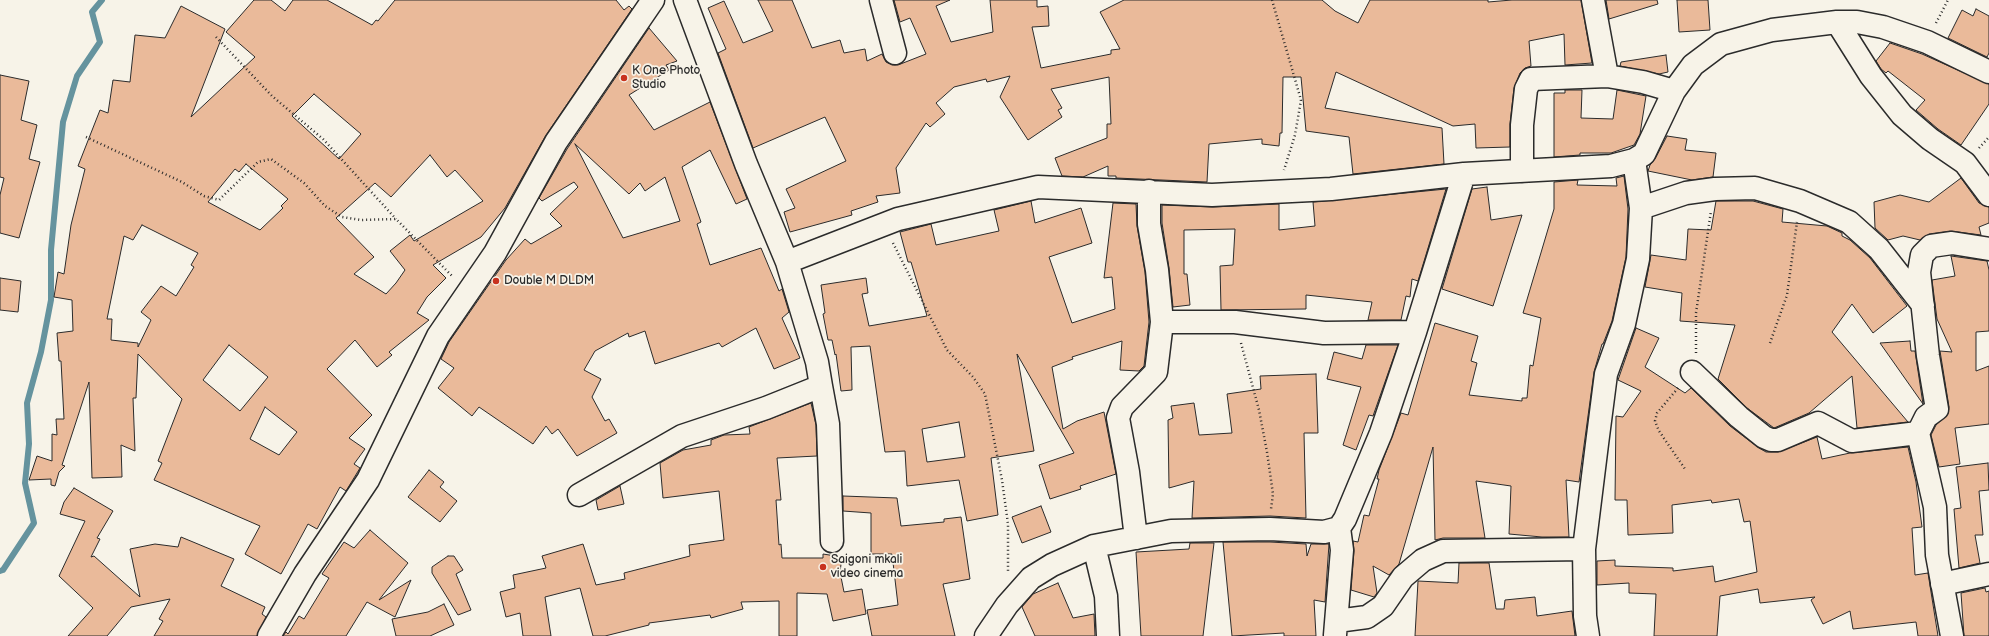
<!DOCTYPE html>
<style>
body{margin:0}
canvas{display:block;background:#f7f3e8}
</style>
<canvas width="1989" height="636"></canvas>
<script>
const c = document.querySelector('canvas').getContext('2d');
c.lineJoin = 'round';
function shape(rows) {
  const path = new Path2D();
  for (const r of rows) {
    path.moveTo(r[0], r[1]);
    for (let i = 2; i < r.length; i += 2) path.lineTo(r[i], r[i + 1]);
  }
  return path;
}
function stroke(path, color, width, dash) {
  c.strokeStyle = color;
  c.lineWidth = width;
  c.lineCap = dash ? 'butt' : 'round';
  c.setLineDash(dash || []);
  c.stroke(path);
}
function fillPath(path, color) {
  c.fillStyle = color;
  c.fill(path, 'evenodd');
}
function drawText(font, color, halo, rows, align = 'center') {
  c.font = font + ' "Balsamiq Sans",sans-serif';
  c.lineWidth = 3.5;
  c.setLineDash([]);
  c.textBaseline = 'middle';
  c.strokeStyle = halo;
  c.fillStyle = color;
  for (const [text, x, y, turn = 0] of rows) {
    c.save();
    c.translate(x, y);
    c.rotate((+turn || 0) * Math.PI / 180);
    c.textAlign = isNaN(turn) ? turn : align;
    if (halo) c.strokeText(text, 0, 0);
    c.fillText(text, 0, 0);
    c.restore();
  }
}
const stream = shape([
 [0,571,3,570,34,523,25,483,29,444,27,403,41,352,51,300,51,250,63,122,77,76,100,42,92,12,102,0]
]);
const building = shape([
 [254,0,271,0,285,11,293,0,327,0,372,25,376,20,378,21,395,0,616,0,624,10,629,6,632,9,546,135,505,208,481,237,433,265,446,278,427,297,417,313,429,320,389,352,392,355,377,367,355,340,327,369,372,415,349,438,365,449,354,464,360,468,346,491,340,487,317,529,308,524,281,574,245,554,260,526,154,480,162,463,158,461,182,399,138,354,136,398,133,398,135,451,121,445,122,477,92,478,89,382,62,465,65,466,59,472,55,486,51,485,51,479,29,480,37,456,52,461,52,434,57,435,56,419,64,419,61,361,59,361,57,333,73,331,72,300,54,297,58,272,64,274,71,225,85,169,78,166,100,110,108,113,113,80,130,82,135,35,165,38,181,6,225,29,191,117,255,57,226,32,254,0],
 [314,94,361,134,339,159,292,116,314,94],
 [430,155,447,177,455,170,483,201,414,241,410,235,390,251,405,270,396,283,386,294,354,274,374,257,336,218,375,183,391,197,430,155],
 [246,164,288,199,281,206,283,208,260,230,208,202,235,169,239,172,246,164],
 [142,225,198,253,191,265,194,267,176,296,161,286,141,312,151,320,138,347,138,343,111,340,112,319,107,319,124,236,133,240,142,225],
 [229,345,268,377,240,411,203,380,229,345],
 [265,407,297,432,279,455,250,439,265,407],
 [758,0,792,0,812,48,840,40,844,53,865,49,867,61,882,54,886,62,892,65,898,65,926,54,910,18,900,22,894,0,950,0,936,6,951,42,993,32,990,0,1037,0,1037,7,1048,6,1049,26,1032,27,1041,68,1111,54,1111,50,1120,49,1100,12,1124,0,1322,0,1335,11,1358,23,1370,0,1488,0,1488,2,1512,0,1581,0,1592,63,1565,65,1564,34,1529,41,1531,66,1525,68,1520,73,1514,88,1510,124,1510,147,1476,148,1475,124,1453,126,1336,72,1325,108,1442,128,1444,164,1353,174,1349,137,1306,131,1301,77,1283,77,1282,133,1280,133,1279,146,1262,144,1262,139,1209,144,1207,182,1116,178,1116,176,1108,176,1108,166,1083,177,1062,176,1055,158,1107,138,1107,124,1111,124,1109,77,1051,89,1062,108,1058,110,1062,117,1028,140,1000,97,1010,76,987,82,986,79,954,87,936,103,945,114,930,127,926,123,896,168,900,193,876,196,878,202,851,211,852,215,790,232,784,212,795,208,786,189,846,161,825,117,753,148,718,53,726,49,708,8,724,1,743,43,773,31,758,0],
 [1606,0,1657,0,1658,4,1609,19,1606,0],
 [1677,0,1708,0,1710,30,1679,32,1677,0],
 [1976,9,1989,16,1989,53,1987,57,1948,38,1962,10,1973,16,1976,9],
 [649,28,677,61,666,65,669,70,629,95,654,130,710,102,747,199,736,204,710,150,682,167,701,222,697,224,710,265,761,248,779,291,782,289,789,312,782,318,800,358,774,369,756,328,722,347,719,343,655,364,645,331,629,337,628,333,595,351,584,370,601,379,592,397,605,421,609,419,617,433,577,456,558,429,552,434,546,426,533,444,479,407,472,416,438,388,454,368,441,359,449,342,506,260,525,239,531,244,562,226,550,214,578,187,574,182,542,201,539,198,567,149,649,28],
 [575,144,629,194,640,183,645,191,665,177,680,221,623,238,575,144],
 [1890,43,1922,54,1989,84,1989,104,1961,145,1938,129,1916,110,1925,100,1888,71,1886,73,1881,69,1876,61,1890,43],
 [1666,55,1668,72,1659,74,1620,66,1621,62,1666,55],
 [0,75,29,81,21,120,37,125,29,159,40,162,19,238,0,233,0,195,4,178,0,177,0,75],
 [1565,90,1582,90,1581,118,1613,119,1617,90,1646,96,1640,134,1634,145,1611,153,1580,153,1580,155,1554,157,1554,93,1565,93,1565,90],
 [1667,136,1687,139,1685,150,1716,153,1713,177,1692,180,1648,171,1650,165,1655,159,1667,136],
 [1624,176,1628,209,1626,257,1612,321,1603,344,1602,344,1594,372,1579,482,1566,480,1569,537,1542,537,1509,534,1511,486,1476,481,1485,538,1443,538,1435,540,1433,447,1399,564,1389,575,1373,566,1377,593,1374,597,1351,590,1354,551,1353,541,1358,542,1364,515,1369,516,1379,479,1377,479,1379,470,1401,413,1408,415,1435,323,1478,336,1471,361,1477,363,1469,395,1522,401,1522,398,1527,398,1530,365,1533,366,1541,318,1523,313,1554,209,1554,182,1578,180,1577,185,1617,186,1616,178,1624,176],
 [1961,178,1979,203,1989,207,1989,223,1979,227,1981,235,1950,231,1929,234,1920,240,1903,236,1888,240,1875,228,1874,202,1900,195,1929,202,1961,178],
 [1487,187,1491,220,1522,215,1493,306,1442,289,1472,189,1487,187],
 [1446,189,1418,281,1412,279,1410,297,1406,296,1401,320,1368,320,1372,302,1306,295,1306,309,1221,310,1220,266,1233,265,1235,229,1184,230,1184,274,1187,274,1190,305,1173,307,1169,268,1162,223,1162,205,1213,207,1279,204,1279,230,1315,226,1313,202,1446,189],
 [1031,201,1035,223,1081,208,1092,243,1049,257,1072,323,1115,309,1112,277,1104,278,1113,203,1136,204,1137,226,1145,272,1149,322,1144,366,1139,371,1120,370,1122,341,1072,357,1073,359,1052,367,1063,429,1077,421,1104,412,1116,474,1080,486,1081,489,1050,499,1039,465,1074,453,1017,354,1034,451,991,458,998,515,967,521,959,480,907,486,905,451,885,452,870,346,851,347,852,390,841,391,836,354,835,355,832,340,828,340,823,314,825,313,821,285,866,278,868,293,862,294,869,326,927,316,911,262,908,262,900,232,931,224,936,245,999,231,994,210,1031,201],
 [959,422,965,457,927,462,922,429,959,422],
 [1716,201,1753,201,1783,209,1782,222,1827,226,1842,233,1842,236,1850,240,1870,258,1907,306,1873,333,1852,304,1832,332,1908,422,1857,428,1852,376,1809,413,1774,428,1747,408,1718,379,1735,325,1680,321,1682,293,1645,287,1651,255,1686,260,1688,229,1711,230,1716,201],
 [1951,256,1987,261,1989,270,1989,331,1976,332,1976,371,1989,366,1989,424,1955,428,1960,464,1939,467,1931,435,1936,425,1948,414,1949,407,1940,351,1952,352,1937,319,1932,280,1955,276,1951,256],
 [0,278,21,281,18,312,0,310,0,278],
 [1636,328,1659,338,1645,367,1685,393,1691,388,1730,426,1759,448,1766,452,1778,452,1817,437,1822,459,1850,453,1908,447,1916,482,1922,527,1912,528,1915,575,1928,573,1938,636,1918,636,1916,622,1853,629,1850,611,1823,624,1811,600,1815,597,1760,603,1758,589,1720,596,1717,636,1654,636,1656,594,1629,593,1629,583,1597,585,1597,561,1615,560,1615,566,1673,568,1673,571,1713,566,1715,582,1757,572,1750,521,1744,522,1739,499,1712,503,1711,500,1672,505,1673,533,1628,535,1627,500,1615,500,1616,416,1623,417,1641,391,1618,380,1636,328],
 [1910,341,1911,351,1915,351,1923,404,1880,343,1910,341],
 [1366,345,1398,345,1373,416,1369,415,1356,450,1343,445,1361,387,1327,379,1334,352,1362,359,1366,345],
 [1316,374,1318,433,1304,433,1306,518,1270,516,1192,518,1194,481,1169,488,1168,420,1173,418,1171,406,1194,403,1199,435,1232,433,1227,394,1261,389,1260,376,1316,374],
 [811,403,816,425,817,456,777,458,781,500,776,500,779,545,781,544,782,558,823,558,823,554,842,557,840,572,844,592,862,589,866,614,833,621,827,594,797,593,797,636,779,636,779,601,741,602,743,609,711,618,710,615,649,623,649,625,605,636,593,636,580,588,545,597,551,636,523,636,520,613,506,617,500,592,515,588,513,575,546,568,542,556,583,544,596,585,625,579,624,573,690,556,689,545,724,540,719,491,663,498,660,463,683,450,711,445,711,440,724,435,750,434,749,427,811,403],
 [1988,463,1989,490,1979,491,1983,535,1975,535,1980,563,1959,568,1954,509,1961,508,1956,467,1988,463],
 [429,470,444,482,440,487,457,501,440,522,408,497,429,470],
 [620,486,624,504,598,510,596,500,620,486],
 [74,488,113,511,97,538,100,539,91,557,94,556,140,597,130,549,155,544,178,547,181,537,234,559,221,586,265,607,262,614,266,617,257,636,154,636,163,621,159,619,170,599,131,607,107,636,68,636,93,608,59,576,85,521,60,514,64,502,74,488],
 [843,496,897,498,901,526,944,522,944,519,961,517,970,579,943,584,955,636,872,636,867,610,898,605,892,554,871,554,871,513,843,511,843,496],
 [1041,506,1051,532,1022,543,1012,517,1041,506],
 [370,530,408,563,379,600,411,580,395,617,367,602,346,636,283,636,286,632,288,634,299,616,304,619,329,578,322,574,344,542,354,548,370,530],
 [1223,542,1270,542,1306,544,1307,556,1311,544,1329,544,1325,602,1314,600,1316,636,1284,636,1284,633,1232,636,1223,542],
 [1190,543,1214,543,1203,636,1141,636,1136,552,1189,549,1190,543],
 [448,556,454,556,463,570,456,574,471,610,458,615,432,573,432,567,448,556],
 [1459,563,1489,563,1496,609,1504,609,1505,600,1535,597,1537,616,1572,611,1575,636,1415,636,1418,581,1458,583,1459,563],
 [1058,583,1073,618,1094,614,1095,636,1035,636,1022,607,1033,594,1058,583],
 [1985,588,1986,592,1989,591,1989,636,1964,636,1961,593,1985,588],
 [444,604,454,625,430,636,396,636,392,619,428,612,444,604]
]);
const path = shape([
 [1272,0,1301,100,1295,135,1284,170],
 [1936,23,1948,0],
 [216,37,272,96,323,139,396,219],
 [86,137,182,182,204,196,219,200,258,162,271,159,304,183,325,206,342,217,361,220,396,219,453,277],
 [1979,148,1989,137],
 [893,243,947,350,973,377,985,394,1002,480,1008,524,1008,571],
 [1241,343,1259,410,1267,452,1273,494,1271,509],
 [1770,343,1787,295,1797,222],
 [1696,353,1696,313,1711,211],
 [1678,388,1657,413,1655,421,1659,431,1685,469]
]);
const minor = shape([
 [881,0,895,53],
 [1593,0,1607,76],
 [1837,22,1871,76,1902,115,1930,139,1965,163,1989,195],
 [1522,171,1522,125,1526,89,1531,79,1607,76,1643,82,1674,91],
 [1641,208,1686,193,1715,189,1755,188,1800,201,1849,222,1879,249,1923,305],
 [787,262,898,219,1038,187,1212,195,1331,189,1464,174,1611,166,1634,160,1644,154,1674,91,1693,65,1721,44,1772,30,1837,22,1857,22,1883,27,1927,42,1989,72],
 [1162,322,1235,322,1324,333,1415,332],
 [1692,372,1739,417,1764,437,1771,440,1778,440,1818,423,1852,441,1918,433],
 [821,386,828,424,832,541],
 [579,495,682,436,766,408,821,386,817,362,787,262,746,164,685,0],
 [1136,538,1128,472,1118,418,1122,407,1156,372,1162,322,1157,270,1149,224,1149,191],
 [1094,546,1106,596,1108,636],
 [1942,584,1989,574],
 [1337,621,1367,617,1383,606,1403,577,1423,560,1443,551,1584,549],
 [1335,635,1342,550,1339,528],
 [269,636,305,574,368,480,438,336,495,253,556,142,653,0],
 [986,636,1007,605,1031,578,1052,565,1094,546,1171,531,1270,529,1324,532,1339,528,1345,519,1381,433,1415,332,1464,174],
 [1588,636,1585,616,1584,549,1597,444,1606,374,1624,324,1638,259,1641,208,1634,160],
 [1952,636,1937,555,1935,507,1918,433,1926,417,1937,409,1928,356,1919,272,1922,255,1931,246,1952,243,1989,249]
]);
const markers = [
 [624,78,4,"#c8321e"],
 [496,281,4,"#c8321e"],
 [823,567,4,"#c8321e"]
];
const poiNames = [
 ["K One Photo",632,71],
 ["Studio",632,85],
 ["Double M DLDM",504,281],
 ["Saigoni mkali",831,560],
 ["video cinema",831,574]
];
stroke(stream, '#65939e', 6);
fillPath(building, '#eaba9a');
stroke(building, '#2b2b2b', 1);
stroke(minor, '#2b2b2b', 25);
stroke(path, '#2b2b2b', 2.5, [1, 3]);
stroke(minor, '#f7f3e8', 22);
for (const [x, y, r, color] of markers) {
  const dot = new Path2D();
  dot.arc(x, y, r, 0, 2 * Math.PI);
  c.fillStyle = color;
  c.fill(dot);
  stroke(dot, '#f7f3e8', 1.5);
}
drawText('12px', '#2b2b2b', '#f7f3e8', poiNames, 'left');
</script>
